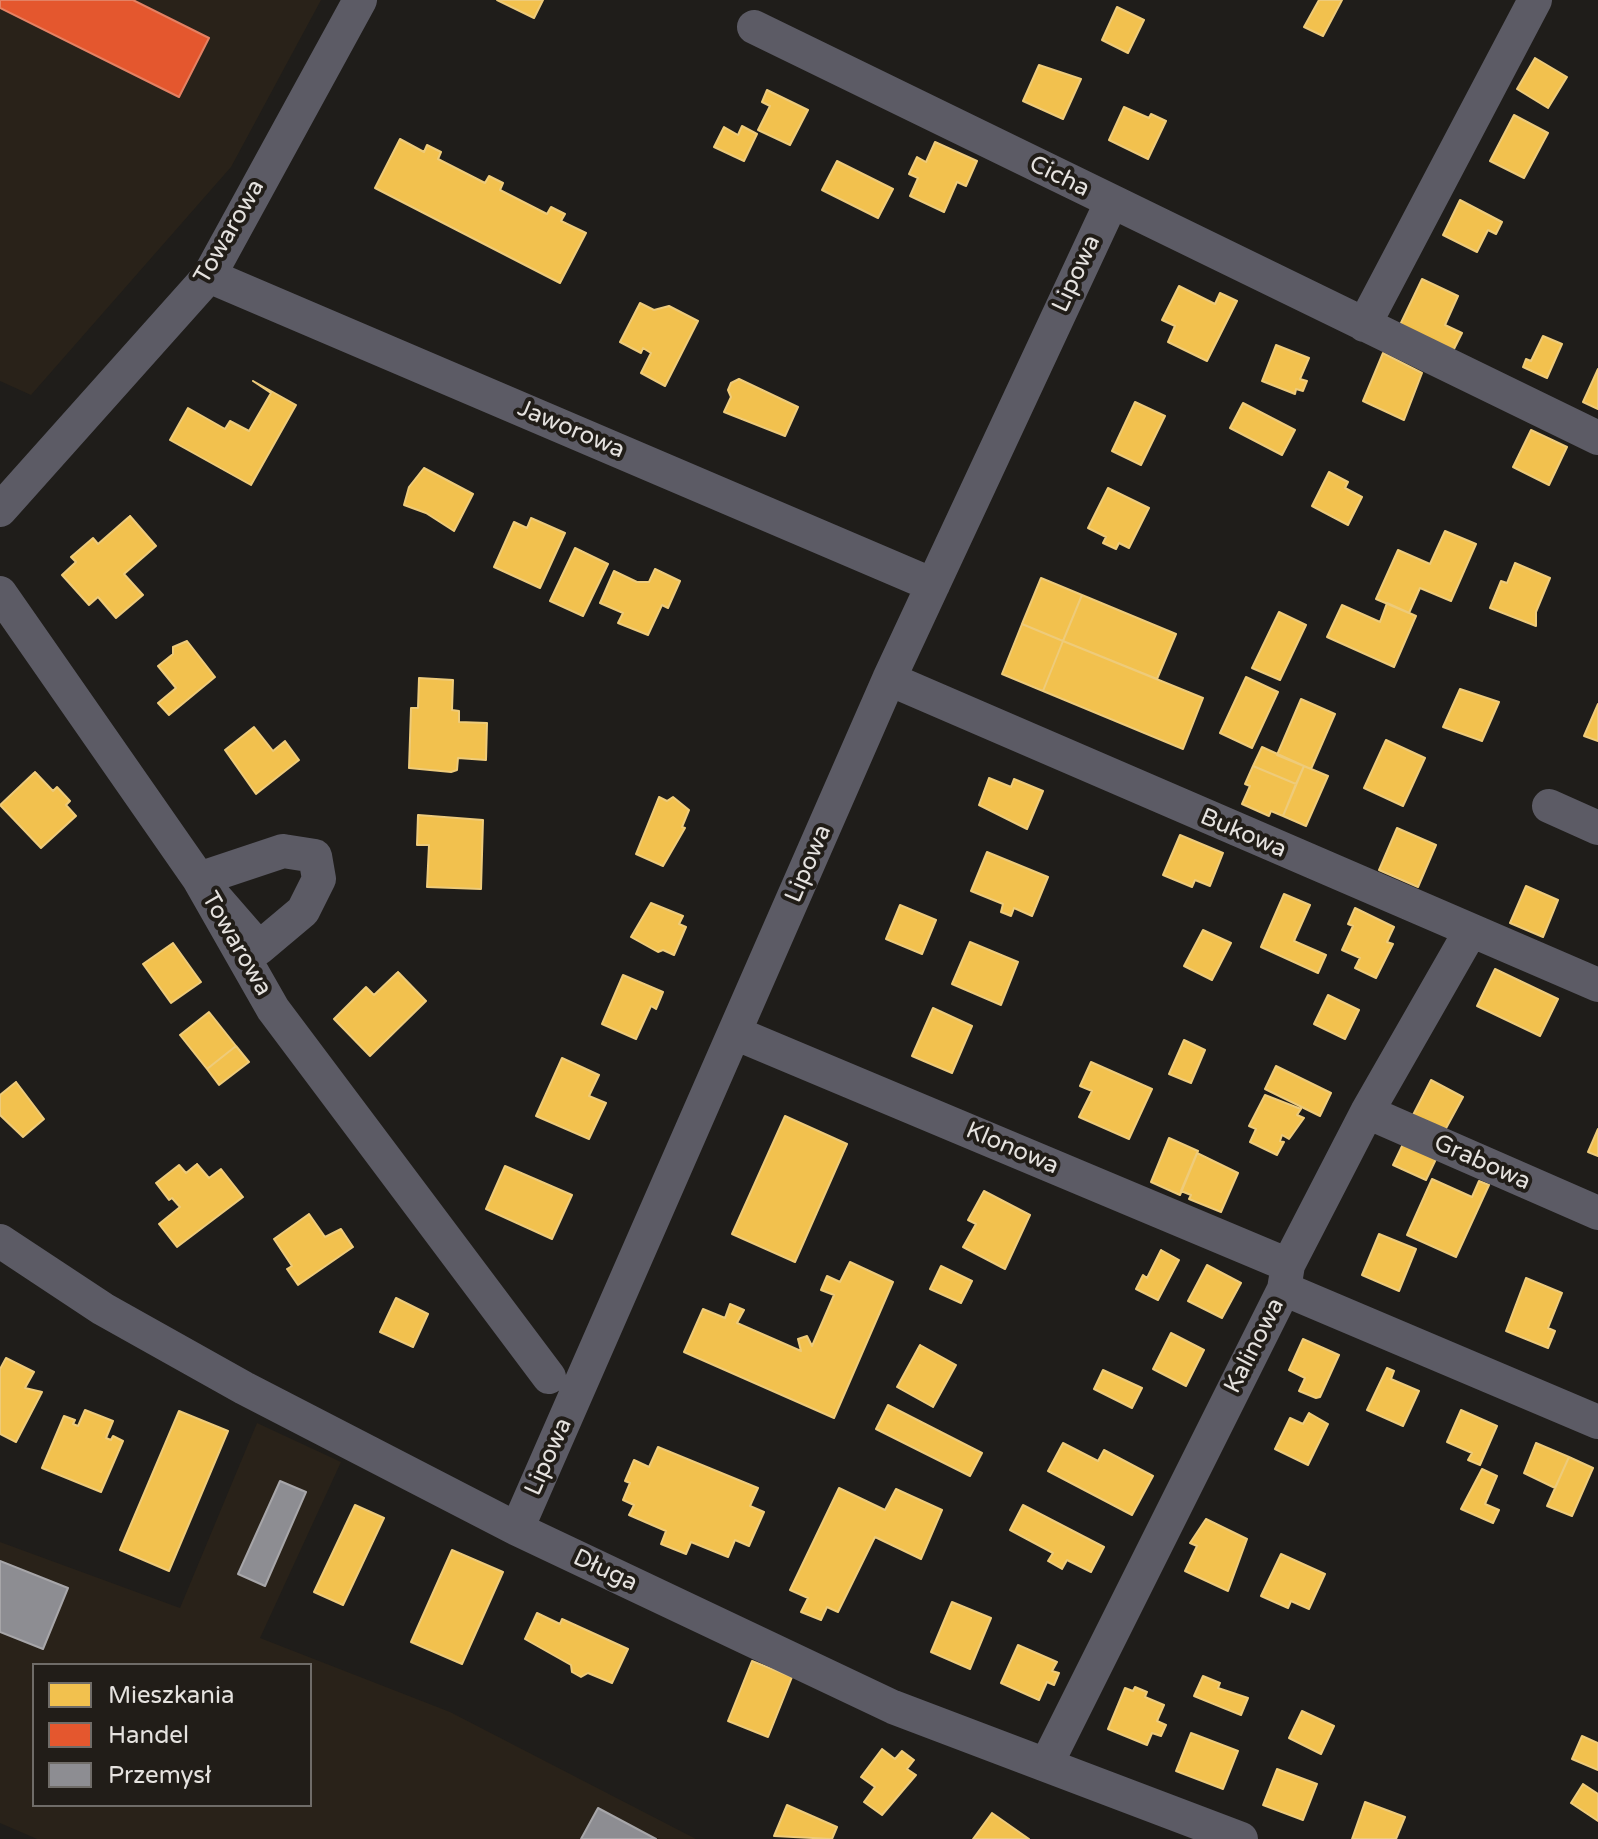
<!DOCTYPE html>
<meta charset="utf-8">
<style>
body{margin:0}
#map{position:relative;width:1598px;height:1839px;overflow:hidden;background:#1f1d1a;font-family:"Varela Round",sans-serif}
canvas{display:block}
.legend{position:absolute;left:32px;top:1663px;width:280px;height:144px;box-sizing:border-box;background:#211d18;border:2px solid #6f6c68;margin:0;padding:10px 14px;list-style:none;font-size:24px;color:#e5e2df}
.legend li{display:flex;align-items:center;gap:16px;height:40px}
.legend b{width:40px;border:2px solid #6f6c68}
</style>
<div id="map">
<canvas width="1598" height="1839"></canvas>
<ul class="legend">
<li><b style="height:22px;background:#f2c14e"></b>Mieszkania</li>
<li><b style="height:22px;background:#e4572e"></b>Handel</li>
<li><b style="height:22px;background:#8d8d92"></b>Przemysł</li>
</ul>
</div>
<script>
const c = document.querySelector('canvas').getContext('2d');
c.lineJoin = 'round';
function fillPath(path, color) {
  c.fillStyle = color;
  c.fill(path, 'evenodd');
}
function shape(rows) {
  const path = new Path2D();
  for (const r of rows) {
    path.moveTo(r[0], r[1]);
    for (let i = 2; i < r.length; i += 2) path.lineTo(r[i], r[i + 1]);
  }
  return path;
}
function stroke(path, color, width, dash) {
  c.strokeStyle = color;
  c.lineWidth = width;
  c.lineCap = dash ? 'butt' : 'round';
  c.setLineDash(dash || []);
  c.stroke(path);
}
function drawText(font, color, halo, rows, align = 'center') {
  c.font = font + ' "Varela Round",sans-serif';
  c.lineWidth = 8;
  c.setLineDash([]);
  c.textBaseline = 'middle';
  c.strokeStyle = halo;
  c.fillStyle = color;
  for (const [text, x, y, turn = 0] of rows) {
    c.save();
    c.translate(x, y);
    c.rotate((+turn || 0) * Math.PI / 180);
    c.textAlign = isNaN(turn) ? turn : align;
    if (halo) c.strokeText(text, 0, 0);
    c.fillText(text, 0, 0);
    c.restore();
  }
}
const built = shape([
 [0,0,321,0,231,167,31,395,0,381],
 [257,1423,341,1462,260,1638,450,1712,696,1839,37,1839,0,1823,0,1542,180,1608],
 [34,1665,310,1665,310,1805,34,1805]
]);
const homes = shape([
 [497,0,543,0,534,18,497,0],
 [1319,0,1342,0,1323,36,1304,27,1319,0],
 [1117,7,1144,20,1128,53,1102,40,1117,7],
 [1535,58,1567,77,1548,108,1517,89,1535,58],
 [1039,65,1081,79,1063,119,1023,101,1039,65],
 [767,90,808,110,790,145,758,130,770,106,762,102,767,90],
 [1124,107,1149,118,1151,114,1166,121,1148,159,1109,140,1124,107],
 [1514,115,1548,133,1524,178,1490,161,1514,115],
 [742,126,757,134,744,161,714,147,724,127,738,135,742,126],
 [400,139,424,152,427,145,441,152,438,159,485,183,489,176,503,183,500,190,547,214,551,207,565,214,561,221,586,233,560,283,375,188,400,139],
 [935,142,977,161,966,186,957,182,944,212,910,196,918,178,909,174,917,157,926,162,935,142],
 [837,161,893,189,878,218,822,190,837,161],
 [1460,200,1502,222,1496,234,1488,230,1477,252,1443,235,1460,200],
 [1422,279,1458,296,1445,325,1462,333,1452,353,1399,327,1422,279],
 [1179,286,1215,304,1220,293,1237,301,1207,361,1168,342,1175,326,1162,320,1179,286],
 [640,303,654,310,669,306,698,321,665,386,641,373,651,353,643,348,641,353,620,342,640,303],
 [1543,336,1562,344,1547,378,1523,367,1526,359,1531,361,1543,336],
 [1276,345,1309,358,1300,379,1307,381,1303,391,1296,389,1295,394,1262,381,1276,345],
 [1383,353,1422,373,1404,420,1363,401,1383,353],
 [1598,369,1598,409,1583,402,1598,369],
 [739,379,798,407,785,436,724,412,731,397,728,390,731,383,739,379],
 [253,381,296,405,251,485,170,440,188,408,225,429,230,421,249,431,271,393,253,381],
 [1135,402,1165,416,1141,465,1112,451,1135,402],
 [1243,403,1295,430,1282,455,1230,428,1243,403],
 [1531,430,1567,447,1549,485,1513,467,1531,430],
 [424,468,473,494,454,531,426,513,404,505,409,487,424,468],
 [1329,472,1348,482,1345,488,1362,497,1348,525,1312,506,1329,472],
 [1108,488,1149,508,1129,548,1119,543,1116,549,1103,543,1106,537,1088,528,1108,488],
 [130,516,156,546,124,574,143,595,116,618,98,597,89,605,62,575,76,562,71,557,93,538,98,544,130,516],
 [531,518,565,533,540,588,494,567,514,522,527,528,531,518],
 [1445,531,1476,544,1451,601,1420,588,1409,613,1376,599,1398,550,1430,564,1445,531],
 [575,548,608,564,583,616,550,601,575,548],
 [1515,563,1550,578,1536,612,1536,626,1490,608,1501,581,1507,583,1515,563],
 [655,569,680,581,668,608,662,605,648,635,618,623,623,613,600,603,614,571,637,582,649,582,655,569],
 [1041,578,1082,595,1063,641,1022,624,1041,578],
 [1082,595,1176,634,1157,679,1063,641,1082,595],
 [1387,603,1416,616,1394,667,1327,637,1342,605,1380,622,1387,603],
 [1279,612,1306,625,1280,680,1252,668,1279,612],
 [1022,624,1063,641,1043,691,1002,674,1022,624],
 [187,641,215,677,169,715,158,703,176,688,158,666,173,654,173,647,187,641],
 [1063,641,1203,698,1183,749,1043,691,1063,641],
 [1246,677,1278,692,1252,748,1220,733,1246,677],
 [419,678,453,680,452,710,459,711,459,722,487,723,486,760,458,758,457,770,451,772,409,768,411,708,418,708,419,678],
 [1460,689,1499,702,1482,741,1443,727,1460,689],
 [1301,699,1335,714,1311,769,1277,755,1301,699],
 [1598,704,1598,741,1584,736,1598,704],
 [254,727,273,751,285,741,299,760,256,794,225,750,254,727],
 [1386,740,1425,758,1403,806,1364,788,1386,740],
 [1262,747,1304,766,1296,784,1253,766,1262,747],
 [1253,766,1296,784,1283,816,1271,811,1269,816,1242,804,1250,786,1245,784,1253,766],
 [1304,766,1328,776,1306,826,1283,816,1304,766],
 [35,772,53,791,57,787,70,801,66,805,76,816,41,848,0,805,35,772],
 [989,778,1011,787,1014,779,1043,791,1027,829,979,805,989,778],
 [659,797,667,801,673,797,689,810,682,827,685,828,663,866,636,854,659,797],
 [418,815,483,820,481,889,427,887,429,845,417,845,418,815],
 [1397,828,1436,845,1418,887,1379,870,1397,828],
 [1180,835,1223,853,1210,886,1195,880,1192,887,1163,875,1180,835],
 [987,852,1048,877,1032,916,1014,908,1011,916,1001,912,1003,904,971,891,987,852],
 [1526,886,1558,900,1543,937,1510,923,1526,886],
 [1284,894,1310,905,1294,941,1326,955,1318,973,1261,947,1284,894],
 [651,903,683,916,679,924,686,927,674,955,663,950,658,952,631,937,651,903],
 [900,905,936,920,922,954,886,939,900,905],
 [1355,908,1394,927,1387,942,1393,944,1376,978,1355,968,1360,958,1342,950,1353,926,1348,924,1355,908],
 [1203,930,1231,943,1212,980,1184,966,1203,930],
 [970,942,1018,962,1001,1005,952,984,970,942],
 [173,943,201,982,171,1003,143,964,173,943],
 [1495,969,1558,999,1540,1036,1477,1006,1495,969],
 [398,972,426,1001,370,1056,334,1019,366,987,374,995,398,972],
 [623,975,663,992,656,1009,651,1006,636,1039,602,1024,623,975],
 [1328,995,1359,1010,1345,1039,1314,1024,1328,995],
 [933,1008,972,1026,952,1073,912,1056,933,1008],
 [209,1012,236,1046,207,1069,180,1035,209,1012],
 [1184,1040,1205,1050,1191,1083,1169,1074,1184,1040],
 [236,1046,249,1062,219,1085,207,1069,236,1046],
 [562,1058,599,1075,589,1096,606,1103,589,1139,536,1116,562,1058],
 [1091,1062,1152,1089,1129,1139,1079,1117,1092,1091,1080,1086,1091,1062],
 [1276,1066,1331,1093,1320,1116,1265,1089,1276,1066],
 [1431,1080,1463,1097,1444,1132,1413,1115,1431,1080],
 [16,1082,44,1119,23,1137,0,1115,0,1095,16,1082],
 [1265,1095,1301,1109,1297,1115,1304,1118,1289,1139,1282,1135,1280,1141,1284,1142,1277,1155,1250,1142,1256,1129,1249,1126,1265,1095],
 [785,1116,847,1144,795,1262,732,1234,785,1116],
 [1598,1129,1598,1156,1588,1152,1598,1129],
 [1169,1138,1198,1151,1180,1195,1151,1182,1169,1138],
 [1404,1142,1437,1157,1426,1180,1393,1165,1404,1142],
 [1197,1153,1238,1173,1221,1212,1189,1199,1191,1195,1181,1191,1197,1153],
 [197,1164,209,1178,221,1169,243,1197,177,1247,159,1224,180,1207,172,1198,169,1200,156,1183,179,1165,186,1173,197,1164],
 [505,1166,572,1195,552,1239,486,1209,505,1166],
 [1432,1179,1472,1197,1479,1181,1489,1185,1456,1257,1407,1235,1432,1179],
 [984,1191,1030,1215,1005,1269,963,1247,976,1224,968,1220,984,1191],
 [309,1214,325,1237,341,1229,353,1247,298,1285,287,1269,292,1266,274,1239,309,1214],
 [1379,1234,1416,1249,1399,1291,1362,1275,1379,1234],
 [1161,1250,1179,1260,1158,1300,1136,1289,1143,1275,1147,1278,1161,1250],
 [850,1262,893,1282,834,1418,684,1352,703,1309,725,1318,730,1304,744,1310,737,1323,801,1351,798,1339,807,1336,812,1346,834,1295,821,1290,827,1276,840,1282,850,1262],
 [1207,1265,1241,1283,1222,1318,1188,1301,1207,1265],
 [941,1266,972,1281,961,1303,930,1289,941,1266],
 [1526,1278,1562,1293,1548,1328,1555,1331,1548,1348,1506,1331,1526,1278],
 [396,1298,428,1314,413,1347,380,1332,396,1298],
 [1171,1333,1204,1350,1186,1386,1153,1369,1171,1333],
 [1303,1339,1339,1355,1320,1397,1316,1398,1299,1391,1305,1378,1289,1370,1303,1339],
 [920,1345,956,1365,933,1407,897,1387,920,1345],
 [6,1358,34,1372,25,1388,42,1392,16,1442,0,1434,0,1369,6,1358],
 [1387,1368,1394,1371,1391,1379,1419,1391,1403,1426,1367,1410,1387,1368],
 [1103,1370,1142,1388,1132,1408,1094,1389,1103,1370],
 [888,1405,982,1453,970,1476,876,1429,888,1405],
 [85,1410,113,1421,106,1438,111,1440,113,1436,123,1441,101,1492,42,1468,64,1416,75,1420,73,1424,78,1426,85,1410],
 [1461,1410,1497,1426,1480,1465,1468,1460,1472,1453,1447,1442,1461,1410],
 [179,1411,228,1431,169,1571,120,1550,179,1411],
 [1309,1413,1328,1424,1308,1465,1275,1449,1290,1418,1303,1424,1309,1413],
 [1063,1443,1098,1461,1104,1450,1153,1476,1132,1515,1048,1471,1063,1443],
 [1536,1443,1569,1457,1555,1488,1524,1473,1536,1443],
 [658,1447,758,1488,750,1506,764,1512,749,1546,735,1540,728,1557,691,1542,686,1554,661,1544,666,1531,629,1515,634,1505,623,1500,630,1483,625,1481,634,1460,649,1467,658,1447],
 [1569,1457,1593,1468,1572,1516,1547,1506,1569,1457],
 [1482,1469,1497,1476,1485,1504,1499,1510,1493,1523,1461,1509,1482,1469],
 [839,1488,885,1510,896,1489,942,1510,921,1559,875,1537,838,1612,827,1607,821,1620,801,1612,808,1598,790,1590,839,1488],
 [355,1505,384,1518,343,1605,314,1592,355,1505],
 [1023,1505,1104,1547,1091,1572,1067,1560,1062,1569,1048,1561,1053,1553,1010,1530,1023,1505],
 [1206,1519,1247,1539,1228,1591,1185,1571,1197,1546,1190,1543,1206,1519],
 [452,1550,503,1572,462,1664,411,1642,452,1550],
 [1281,1554,1325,1574,1309,1609,1291,1601,1288,1608,1261,1596,1281,1554],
 [952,1602,991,1618,970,1669,931,1652,952,1602],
 [537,1613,560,1624,562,1619,628,1649,612,1683,588,1673,581,1677,572,1672,571,1665,525,1639,537,1613],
 [1018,1645,1057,1662,1052,1671,1059,1673,1054,1685,1047,1682,1039,1700,1001,1683,1018,1645],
 [752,1661,792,1677,768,1737,728,1721,752,1661],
 [1203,1676,1220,1683,1218,1688,1248,1698,1241,1715,1194,1696,1203,1676],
 [1135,1687,1147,1692,1145,1697,1164,1705,1157,1721,1166,1725,1161,1736,1152,1733,1147,1745,1108,1729,1125,1688,1133,1691,1135,1687],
 [1302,1711,1334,1726,1321,1754,1289,1738,1302,1711],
 [1191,1733,1238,1751,1223,1789,1176,1771,1191,1733],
 [1582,1736,1598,1743,1598,1770,1572,1759,1582,1736],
 [882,1749,895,1759,902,1751,914,1760,907,1769,916,1775,882,1815,864,1802,875,1787,861,1777,882,1749],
 [1277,1769,1317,1784,1303,1820,1263,1805,1277,1769],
 [1583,1784,1598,1794,1598,1821,1571,1803,1583,1784],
 [1365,1802,1405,1817,1396,1839,1352,1839,1365,1802],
 [787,1805,837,1827,832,1839,774,1836,787,1805],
 [992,1813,1029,1839,973,1839,992,1813]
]);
const shops = shape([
 [0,0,133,0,209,38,179,97,0,8,0,0]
]);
const industry = shape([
 [280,1481,306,1492,265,1586,238,1574,280,1481],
 [0,1561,68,1588,43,1649,0,1632,0,1561],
 [598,1808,656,1839,581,1839,598,1808]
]);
const minor = shape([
 [754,27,1598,438],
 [209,276,933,585],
 [1364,325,1535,0],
 [0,510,209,276,360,0],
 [0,593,199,879,273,1009,549,1377],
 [889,679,1598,985],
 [1549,806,1598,828],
 [283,851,315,856,319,879,303,911,259,948,199,879,283,851],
 [735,1033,1288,1265],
 [1367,1112,1598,1213],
 [0,1241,103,1309,244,1388,517,1529,893,1707,1241,1839],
 [1284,1289,1598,1422],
 [517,1529,889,679,1111,203],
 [1046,1765,1284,1289,1288,1265,1367,1112,1470,932]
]);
const streetNames = [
 ["Cicha",1059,177,26],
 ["Towarowa",230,232,-60],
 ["Lipowa",1077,274,-65],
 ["Jaworowa",571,430,23],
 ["Bukowa",1243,834,23],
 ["Lipowa",809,864,-67],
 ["Towarowa",236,944,60],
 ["Klonowa",1012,1149,23],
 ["Grabowa",1482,1163,24],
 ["Kalinowa",1255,1346,-63],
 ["Lipowa",549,1457,-66],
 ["Długa",605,1571,25]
];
fillPath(built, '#292219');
fillPath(homes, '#f2c14e');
stroke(homes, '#eecb7a', 2);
fillPath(shops, '#e4572e');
stroke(shops, '#e48163', 2);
fillPath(industry, '#8d8d92');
stroke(industry, '#a7a6a9', 2);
stroke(minor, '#5c5b65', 34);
drawText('24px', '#e5e2df', '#211d18', streetNames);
</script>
